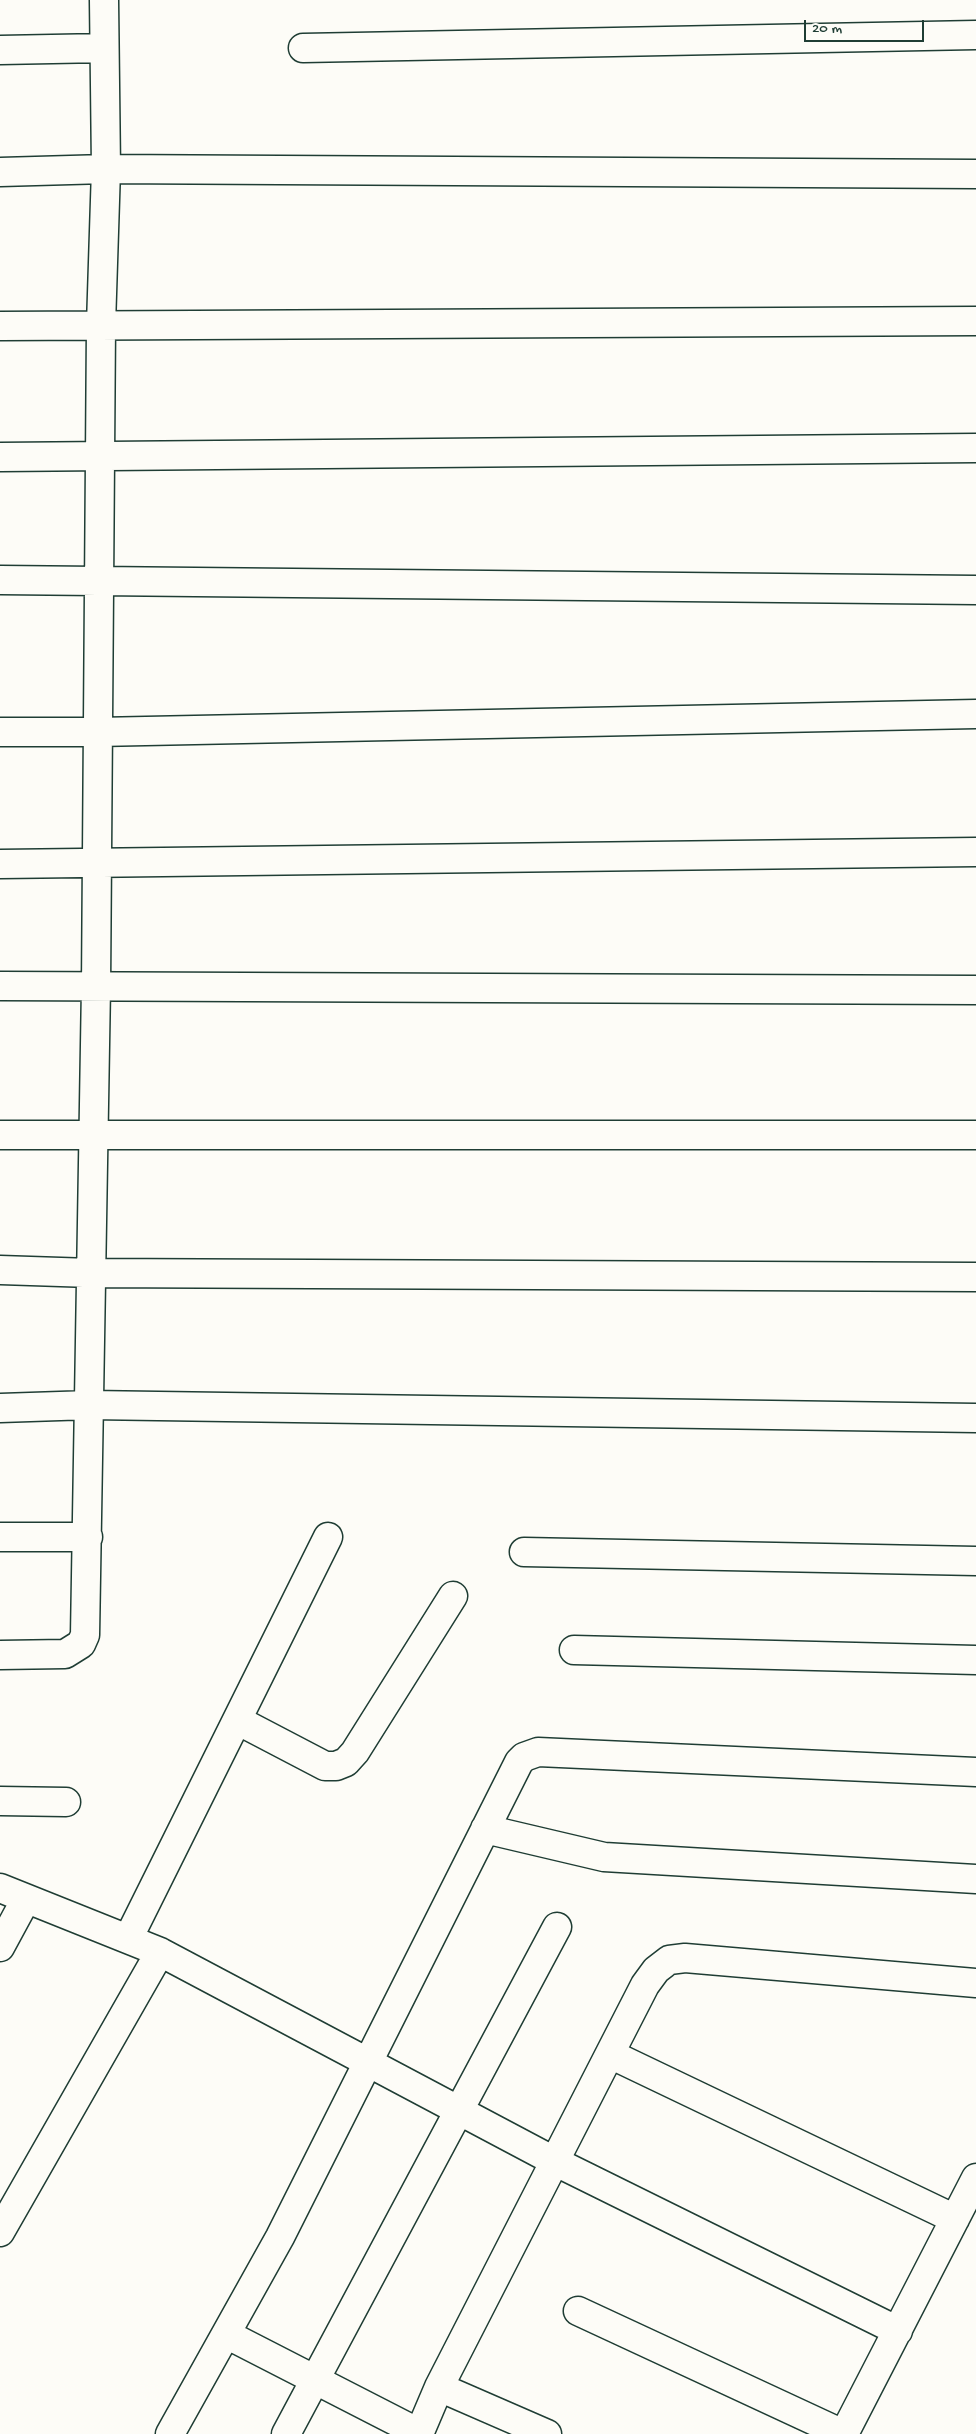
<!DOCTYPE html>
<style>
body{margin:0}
#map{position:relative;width:976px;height:2434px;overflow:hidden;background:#fdfcf7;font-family:"Gochi Hand",sans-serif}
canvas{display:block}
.scale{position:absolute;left:804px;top:20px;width:120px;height:22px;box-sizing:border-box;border:2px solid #1f3d34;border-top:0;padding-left:6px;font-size:15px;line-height:18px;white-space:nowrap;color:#1f3d34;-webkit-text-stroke:4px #fdfcf7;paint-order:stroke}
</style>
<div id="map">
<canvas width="976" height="2434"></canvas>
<div class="scale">20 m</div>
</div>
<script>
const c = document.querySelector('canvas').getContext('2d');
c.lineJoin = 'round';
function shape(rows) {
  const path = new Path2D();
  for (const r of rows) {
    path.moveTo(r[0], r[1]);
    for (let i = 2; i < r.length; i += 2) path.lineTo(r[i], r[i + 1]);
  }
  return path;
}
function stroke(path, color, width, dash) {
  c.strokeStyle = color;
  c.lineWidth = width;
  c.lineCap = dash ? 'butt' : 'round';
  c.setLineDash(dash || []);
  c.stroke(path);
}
const minor = shape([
 [303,48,976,35],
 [0,50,104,48],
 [0,172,106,169,976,174],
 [0,326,976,321],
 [0,457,976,448],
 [0,580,976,590],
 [0,732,97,732,976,714],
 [0,864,976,852],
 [0,986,976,990],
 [0,1135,976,1135],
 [0,1270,91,1273,976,1277],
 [0,1408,90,1405,976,1418],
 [0,1537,88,1537],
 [524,1552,976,1561],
 [574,1650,976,1660],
 [0,1655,65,1654,81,1644,85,1635,96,986,101,325,106,169,104,0],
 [237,1720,325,1766,336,1766,346,1762,355,1752,453,1596],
 [0,1801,66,1802],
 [485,1829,604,1857,976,1879],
 [0,1888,160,1952,556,2162,898,2331],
 [128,1939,328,1537],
 [0,1947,26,1899],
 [610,2054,955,2219],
 [0,2232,160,1952],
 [578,2311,843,2434],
 [226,2334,419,2433],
 [439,2387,547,2434],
 [170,2434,280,2237,519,1762,524,1757,538,1752,976,1772],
 [286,2434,557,1927],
 [419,2434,439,2387,645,1985,656,1970,669,1960,685,1958,976,1983],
 [844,2434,976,2178]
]);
stroke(minor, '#1f3d34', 31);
stroke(minor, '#fdfcf7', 28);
</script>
